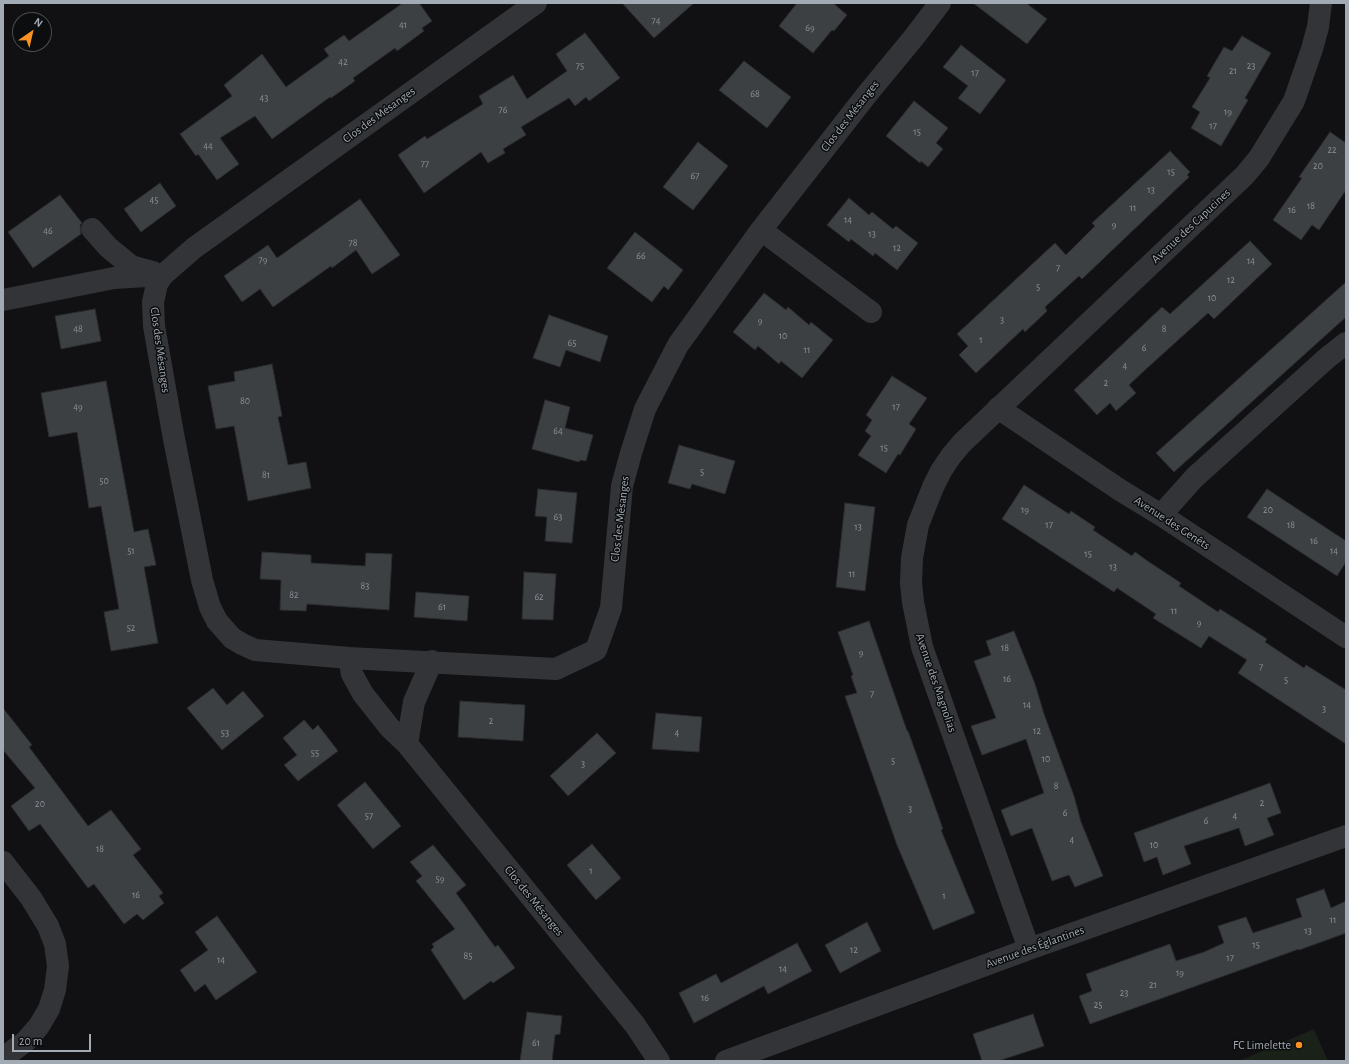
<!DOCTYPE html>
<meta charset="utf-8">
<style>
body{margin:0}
#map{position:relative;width:1349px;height:1064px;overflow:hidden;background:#111113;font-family:"Alegreya Sans",sans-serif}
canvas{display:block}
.frame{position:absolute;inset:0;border:4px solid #a2aab4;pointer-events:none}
.north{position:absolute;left:12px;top:12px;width:40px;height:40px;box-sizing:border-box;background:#0c0d0e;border:1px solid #484c50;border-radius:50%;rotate:34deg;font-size:11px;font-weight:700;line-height:16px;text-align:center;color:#a2aab4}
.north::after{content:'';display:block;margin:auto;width:14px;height:18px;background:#f99223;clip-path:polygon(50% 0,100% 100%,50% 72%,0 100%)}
.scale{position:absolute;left:12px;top:1034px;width:79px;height:18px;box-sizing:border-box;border:2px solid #a2aab4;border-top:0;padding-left:5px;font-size:12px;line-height:14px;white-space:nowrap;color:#a2aab4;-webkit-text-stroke:3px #0c0d0e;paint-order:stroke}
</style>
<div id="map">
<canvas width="1349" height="1064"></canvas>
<div class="frame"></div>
<div class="north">N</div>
<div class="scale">20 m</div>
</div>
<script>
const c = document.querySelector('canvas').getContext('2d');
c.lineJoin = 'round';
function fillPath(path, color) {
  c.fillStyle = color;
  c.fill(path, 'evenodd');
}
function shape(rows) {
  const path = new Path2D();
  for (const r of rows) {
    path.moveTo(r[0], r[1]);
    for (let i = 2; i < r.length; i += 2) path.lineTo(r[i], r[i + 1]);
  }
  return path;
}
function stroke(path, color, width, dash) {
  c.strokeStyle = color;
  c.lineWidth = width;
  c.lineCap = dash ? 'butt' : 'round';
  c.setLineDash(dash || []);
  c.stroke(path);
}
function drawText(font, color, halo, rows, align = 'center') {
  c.font = font + ' "Alegreya Sans",sans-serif';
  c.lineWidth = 3;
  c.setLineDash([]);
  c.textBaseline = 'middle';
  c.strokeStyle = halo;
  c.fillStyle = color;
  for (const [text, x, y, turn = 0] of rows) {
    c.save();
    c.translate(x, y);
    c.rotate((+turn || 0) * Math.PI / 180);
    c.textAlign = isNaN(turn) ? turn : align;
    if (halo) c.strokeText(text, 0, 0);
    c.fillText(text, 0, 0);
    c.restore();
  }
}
const green = shape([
 [1314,1029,1328,1061,1239,1061]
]);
const building = shape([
 [403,3,419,3,432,21,422,28,424,31,397,51,395,48,353,78,355,81,331,98,330,97,272,139,255,116,220,138,239,164,217,180,198,154,196,156,180,134,232,96,224,85,262,54,286,87,329,56,324,49,344,35,349,41,403,3],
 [622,3,694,3,654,38,622,3],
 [797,3,833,3,847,15,834,31,832,30,813,53,779,26,797,3],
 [973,3,1026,3,1047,19,1027,44,973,3],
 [585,33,620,78,589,101,586,97,575,106,569,98,521,127,526,135,503,149,505,153,488,163,481,152,424,193,398,155,425,136,427,139,483,104,479,96,513,75,527,99,567,71,556,54,585,33],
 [1242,36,1271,53,1245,98,1248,100,1221,146,1191,128,1200,112,1192,107,1210,78,1207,76,1224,47,1232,51,1242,36],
 [961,45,1006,80,980,114,958,98,968,86,943,67,961,45],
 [744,61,791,97,767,128,719,90,744,61],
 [914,101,948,128,936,143,943,149,928,167,921,161,920,163,886,136,914,101],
 [1330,132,1346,143,1346,190,1319,230,1312,225,1301,240,1273,220,1302,178,1299,177,1330,132],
 [698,142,728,166,693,210,663,187,698,142],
 [1170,151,1190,172,1187,175,1189,177,1082,279,1079,276,1045,307,1047,311,1025,332,1023,329,976,373,959,355,968,346,957,334,1055,243,1066,255,1095,226,1092,223,1170,151],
 [160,183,176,206,141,232,124,209,160,183],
 [60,195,82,223,80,225,81,234,33,268,8,232,60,195],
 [849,198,869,215,872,212,893,229,896,226,918,243,897,270,875,253,873,256,851,239,849,242,827,225,849,198],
 [360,199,400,255,372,274,356,250,332,268,331,266,273,307,260,289,242,302,224,276,268,245,277,258,360,199],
 [635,232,683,270,668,290,664,286,652,302,607,268,635,232],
 [1250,241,1272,264,1214,319,1208,313,1145,370,1129,385,1136,393,1116,411,1110,403,1097,415,1074,390,1162,307,1170,314,1250,241],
 [1346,282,1346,317,1174,472,1156,453,1346,282],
 [764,293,786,310,788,307,809,325,811,322,833,340,802,378,781,361,779,364,758,346,755,350,733,332,764,293],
 [95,309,101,341,61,349,55,316,95,309],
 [549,315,608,336,600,362,566,350,560,367,533,358,549,315],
 [272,364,282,416,278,417,288,465,306,462,311,488,248,501,234,426,216,429,208,386,235,381,234,372,272,364],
 [892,376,927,398,909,424,916,429,900,455,898,454,886,473,858,455,871,436,865,431,872,420,866,415,892,376],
 [106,381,134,532,148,529,156,565,144,567,158,643,111,651,104,612,119,609,101,506,89,508,77,432,49,437,41,393,106,381],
 [545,400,570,407,565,428,593,435,586,461,580,460,579,462,532,449,545,400],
 [679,445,735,461,725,494,692,484,690,489,668,483,679,445],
 [1024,485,1069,514,1071,511,1095,527,1093,530,1132,556,1135,552,1149,562,1181,583,1179,586,1218,612,1220,609,1267,639,1265,642,1304,668,1306,665,1346,690,1346,744,1238,673,1247,660,1209,636,1201,648,1153,618,1156,614,1117,588,1114,592,1002,519,1024,485],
 [538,489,577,493,572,543,545,541,547,517,535,516,538,489],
 [1267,489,1346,541,1346,562,1337,576,1247,517,1267,489],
 [845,503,875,507,865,591,836,587,845,503],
 [262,552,311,555,311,563,365,566,366,553,392,554,389,610,307,604,306,611,280,610,281,580,260,579,262,552],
 [524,572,556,574,553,620,522,619,524,572],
 [416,592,469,596,467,621,414,617,416,592],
 [869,621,907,731,908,731,943,829,941,830,975,913,933,930,897,845,845,696,857,693,851,676,853,675,838,632,869,621],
 [1014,631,1035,684,1044,714,1074,796,1081,822,1103,876,1075,887,1069,875,1052,881,1032,828,1011,836,1001,810,1044,793,1026,739,982,755,971,726,996,718,974,661,991,655,986,641,1014,631],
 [213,688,227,705,243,691,264,716,222,750,187,708,213,688],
 [460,701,525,705,523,741,458,737,460,701],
 [3,708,32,745,29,747,88,826,111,810,141,849,133,855,163,893,159,896,164,903,143,920,137,914,124,924,94,884,88,888,40,824,29,831,11,806,35,788,3,750,3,708],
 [656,713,702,717,699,752,652,749,656,713],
 [304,720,313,730,318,725,338,751,298,781,284,765,297,755,283,738,304,720],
 [597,733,616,753,568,796,550,776,597,733],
 [365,782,401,826,373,849,337,805,365,782],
 [1270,783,1281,813,1267,818,1274,835,1245,846,1239,828,1184,846,1191,864,1163,875,1157,857,1144,862,1134,833,1270,783],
 [592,844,621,878,596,900,567,865,592,844],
 [433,845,466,885,456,893,495,947,498,945,515,968,493,983,491,981,464,1000,431,950,434,947,432,944,455,929,416,881,422,876,410,862,433,845],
 [1324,889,1331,908,1346,901,1346,933,1299,950,1299,949,1090,1024,1079,996,1092,991,1086,974,1170,944,1176,961,1204,952,1224,943,1218,926,1246,917,1253,933,1302,917,1296,899,1324,889],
 [217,916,257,972,216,1000,205,984,195,992,180,970,208,950,195,932,217,916],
 [867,922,881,951,840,973,825,945,867,922],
 [797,943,812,971,768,994,764,986,694,1023,679,993,716,974,721,983,797,943],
 [527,1012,562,1016,560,1034,555,1035,552,1061,520,1061,527,1012],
 [1033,1014,1044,1046,998,1061,982,1061,973,1034,1033,1014]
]);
const minor = shape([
 [536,3,194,248,163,275,157,284,153,302,154,326,174,439,202,580,210,607,217,621,232,638,242,644,255,650,349,658,556,669,596,650,611,608,622,486,631,453,645,409,678,345,761,230,868,93,915,36,940,3],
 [92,229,108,247,131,266,153,272],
 [761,230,871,312],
 [3,300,114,278,163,275],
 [998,408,1120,490,1161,515,1346,637],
 [1161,515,1195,477,1327,358,1346,343],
 [349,658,352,674,363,694,390,728,407,744,635,1025,659,1061],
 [407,744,414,702,432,661],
 [3,862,31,898,48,926,55,944,58,966,55,990,49,1009,39,1026,26,1041,3,1058],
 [1029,949,922,647,913,602,911,583,912,558,918,525,933,487,941,471,951,456,962,443,1245,175,1259,158,1294,101,1312,49,1318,27,1321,3],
 [726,1061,1029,949,1346,836]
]);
const markers = [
 [1299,1045,4,"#f99223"]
];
const numberNames = [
 ["74",656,21],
 ["41",403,25],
 ["69",810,28],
 ["42",343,62],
 ["75",580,66],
 ["23",1251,66],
 ["21",1233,71],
 ["17",975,73],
 ["68",755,94],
 ["43",264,98],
 ["76",503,110],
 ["19",1228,112],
 ["17",1213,126],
 ["15",917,132],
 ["44",208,146],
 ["22",1332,150],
 ["77",425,164],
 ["20",1318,166],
 ["15",1171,172],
 ["67",695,176],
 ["13",1151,190],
 ["45",154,200],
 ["18",1311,206],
 ["11",1133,208],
 ["16",1292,210],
 ["14",848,220],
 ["9",1114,225],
 ["46",48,231],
 ["13",872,234],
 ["78",353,243],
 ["12",897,248],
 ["66",641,256],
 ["79",263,260],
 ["14",1251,261],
 ["7",1058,268],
 ["12",1231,280],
 ["5",1038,287],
 ["10",1212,298],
 ["3",1002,320],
 ["9",760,321],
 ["48",78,329],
 ["8",1164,329],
 ["10",783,336],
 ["1",981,340],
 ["65",572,343],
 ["6",1144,348],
 ["11",807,350],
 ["4",1125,366],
 ["2",1106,383],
 ["80",245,401],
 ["49",78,407],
 ["17",896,407],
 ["64",558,431],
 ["15",884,448],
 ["5",702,472],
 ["81",266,475],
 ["50",104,481],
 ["19",1025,510],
 ["20",1268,510],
 ["63",558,517],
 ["17",1049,525],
 ["18",1291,525],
 ["13",858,527],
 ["16",1314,541],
 ["51",131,551],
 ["14",1334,551],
 ["15",1088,554],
 ["13",1113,567],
 ["11",852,574],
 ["83",365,586],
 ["82",294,595],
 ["62",539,597],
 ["61",442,607],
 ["11",1174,611],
 ["9",1199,623],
 ["52",131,628],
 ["18",1005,648],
 ["9",861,653],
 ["7",1261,667],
 ["16",1007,679],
 ["5",1286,680],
 ["7",872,694],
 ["14",1027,705],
 ["3",1324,709],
 ["2",491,721],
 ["12",1037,731],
 ["53",225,733],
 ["4",677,733],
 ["55",315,753],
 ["10",1046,759],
 ["5",893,761],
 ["3",583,764],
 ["8",1056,786],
 ["2",1262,803],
 ["20",40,804],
 ["3",910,809],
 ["6",1065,813],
 ["57",369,816],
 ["4",1235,816],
 ["6",1206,821],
 ["4",1072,840],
 ["10",1154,845],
 ["18",100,849],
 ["1",591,871],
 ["59",440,879],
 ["16",136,895],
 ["1",944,896],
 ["11",1333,920],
 ["13",1308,931],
 ["15",1256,945],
 ["12",854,950],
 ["85",468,956],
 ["17",1230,958],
 ["14",221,960],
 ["14",783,969],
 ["19",1180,973],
 ["21",1153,985],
 ["23",1124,993],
 ["16",705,998],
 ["25",1098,1005],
 ["61",536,1043]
];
const streetNames = [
 ["Clos des Mésanges",379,115,-36],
 ["Clos des Mésanges",850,116,-52],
 ["Avenue des Capucines",1191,226,-43],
 ["Clos des Mésanges",160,350,82],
 ["Clos des Mésanges",620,519,-83],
 ["Avenue des Genêts",1172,523,33],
 ["Avenue des Magnolias",936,683,71],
 ["Clos des Mésanges",534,901,51],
 ["Avenue des Églantines",1035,947,-20]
];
const poiNames = [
 ["FC Limelette",1291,1045]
];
fillPath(green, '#192119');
fillPath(building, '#3d4043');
stroke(building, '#2b2c2f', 1);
stroke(minor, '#323438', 22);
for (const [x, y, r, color] of markers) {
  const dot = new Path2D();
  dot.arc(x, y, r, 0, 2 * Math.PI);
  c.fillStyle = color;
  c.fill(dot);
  stroke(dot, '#0c0d0e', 1.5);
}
drawText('10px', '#899098', null, numberNames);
drawText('12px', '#a2aab4', '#0c0d0e', streetNames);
drawText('12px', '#a2aab4', '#0c0d0e', poiNames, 'right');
</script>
